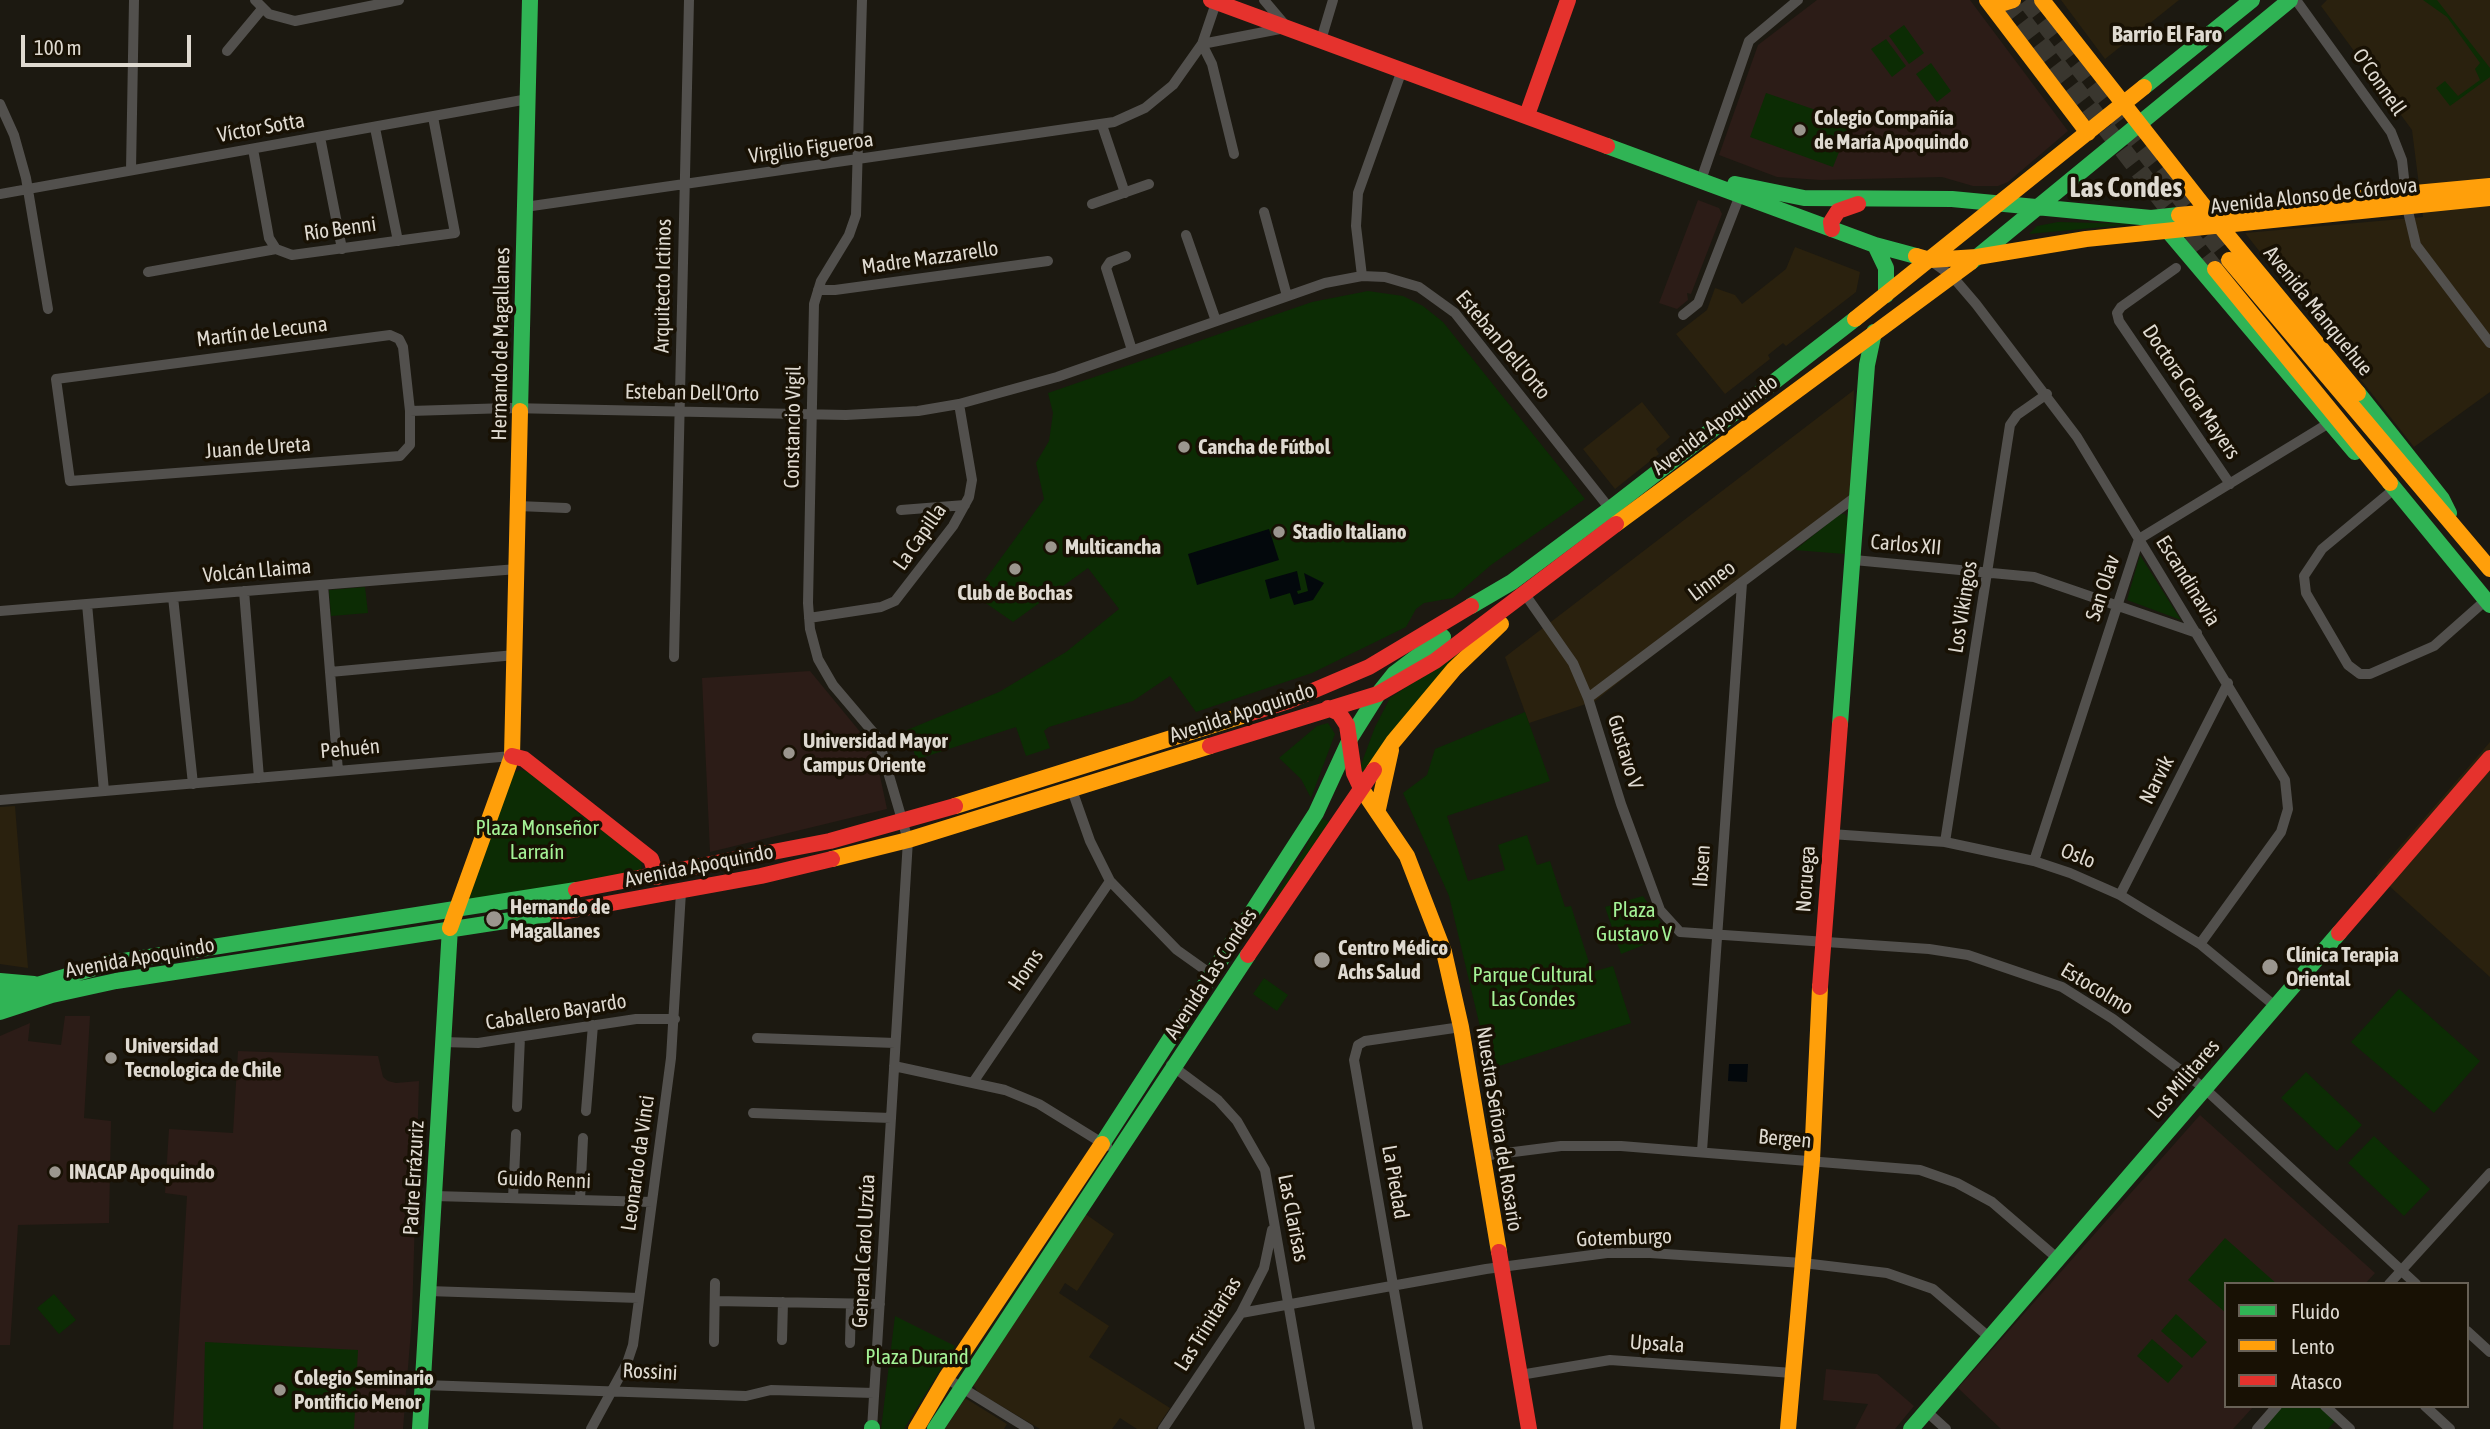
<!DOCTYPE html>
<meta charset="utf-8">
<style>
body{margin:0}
#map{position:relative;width:2490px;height:1429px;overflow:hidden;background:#1c1911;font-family:"Asap Condensed",sans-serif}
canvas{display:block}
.legend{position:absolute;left:2224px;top:1282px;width:245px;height:126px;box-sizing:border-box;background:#181104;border:2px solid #686156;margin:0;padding:9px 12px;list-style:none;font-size:21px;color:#dfdad1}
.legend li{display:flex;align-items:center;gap:14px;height:35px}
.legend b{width:35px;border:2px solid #686156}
.scale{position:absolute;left:21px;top:35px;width:170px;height:32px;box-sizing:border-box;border:4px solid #dfdad1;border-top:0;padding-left:9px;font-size:21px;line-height:24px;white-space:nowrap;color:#dfdad1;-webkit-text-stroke:5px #181104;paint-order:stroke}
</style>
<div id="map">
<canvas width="2490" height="1429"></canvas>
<ul class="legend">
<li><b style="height:9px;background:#30b455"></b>Fluido</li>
<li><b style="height:9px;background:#ff9f0a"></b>Lento</li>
<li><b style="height:9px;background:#e5322d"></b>Atasco</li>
</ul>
<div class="scale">100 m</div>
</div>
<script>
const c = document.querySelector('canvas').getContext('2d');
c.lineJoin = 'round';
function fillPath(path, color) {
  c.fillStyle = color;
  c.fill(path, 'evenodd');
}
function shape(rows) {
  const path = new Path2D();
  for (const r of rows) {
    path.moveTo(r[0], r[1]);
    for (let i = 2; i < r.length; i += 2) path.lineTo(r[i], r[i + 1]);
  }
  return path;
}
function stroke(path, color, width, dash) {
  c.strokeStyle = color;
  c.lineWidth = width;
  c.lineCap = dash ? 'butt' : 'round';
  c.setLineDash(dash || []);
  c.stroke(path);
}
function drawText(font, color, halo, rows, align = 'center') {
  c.font = font + ' "Asap Condensed",sans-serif';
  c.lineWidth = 7;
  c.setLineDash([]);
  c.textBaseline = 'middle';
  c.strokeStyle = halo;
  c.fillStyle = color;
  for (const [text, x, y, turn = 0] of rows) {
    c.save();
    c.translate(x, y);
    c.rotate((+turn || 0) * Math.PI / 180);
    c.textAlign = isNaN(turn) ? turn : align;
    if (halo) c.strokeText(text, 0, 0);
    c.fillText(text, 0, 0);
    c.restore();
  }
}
const built = shape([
 [2061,0,2179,0,2105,59],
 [2327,0,2490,0,2490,392,2414,447,2245,233,2423,217,2412,130,2321,6],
 [1795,247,1860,272,1856,292,1786,346,1783,343,1768,355,1770,359,1725,394,1676,334,1707,310,1715,288,1735,295,1742,304,1786,269],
 [1854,390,1852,498,1595,701,1529,723,1505,657],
 [1642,402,1670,437,1656,449,1659,454,1615,489,1583,449],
 [2490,742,2490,977,2376,874],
 [15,806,28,968,0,964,0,807],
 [1084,1213,1114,1234,1077,1291,1065,1283,1059,1293,1109,1326,1089,1357,1170,1408,1156,1429,1137,1429,1120,1418,1112,1429,1040,1429,978,1392,973,1385],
 [965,1398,1007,1424,1004,1429,945,1429]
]);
const education = shape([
 [1817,0,1970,0,2068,131,2008,182,1998,186,1973,186,1942,177,1821,180,1777,177,1719,155,1758,45],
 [1698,200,1719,208,1722,214,1691,294,1687,293,1688,300,1677,309,1659,303],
 [810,671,866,739,878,767,887,809,710,852,702,678],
 [65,1016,90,1016,84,1118,111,1121,109,1223,18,1225,10,1345,0,1345,0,1036,30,1023,28,1041,61,1045],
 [238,1051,378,1056,383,1077,388,1081,396,1083,419,1081,412,1318,403,1429,173,1429,187,1196,165,1193,169,1129,233,1133],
 [2200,1115,2375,1273,2365,1284,2226,1284,2226,1406,2254,1406,2233,1429,2001,1429,1958,1388],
 [1826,1369,1877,1374,1914,1406,1895,1429,1855,1429,1868,1404,1823,1400]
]);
const green = shape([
 [2423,0,2437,0,2490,68,2490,77,2450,106,2436,88,2445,81,2458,96,2480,80,2475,69,2480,63,2447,17],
 [1904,25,1924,53,1909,64,1889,36],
 [1886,39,1906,66,1892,77,1871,49],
 [1931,63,1951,91,1937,102,1916,74],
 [1766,93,1851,122,1833,167,1750,137],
 [2058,222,2135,224,2029,234,2037,226],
 [1368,291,1403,296,1423,306,1443,322,1585,499,1491,565,1453,598,1424,603,1416,609,1406,627,1312,673,1196,712,1170,676,1133,701,1049,727,1044,731,1050,748,1026,756,1016,727,909,762,909,758,915,755,907,730,999,692,1066,652,1119,609,1088,568,1013,622,974,595,1044,499,1036,463,1049,441,1053,413,1048,393,1312,302],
 [1840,514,1845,514,1848,518,1845,554,1795,550],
 [2140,555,2181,620,2127,600],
 [365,587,368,613,331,616,329,590],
 [1462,650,1364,774,1359,770,1375,727,1390,698],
 [1525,712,1550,781,1447,816,1468,881,1505,870,1498,845,1527,835,1537,865,1550,861,1565,907,1571,906,1592,972,1613,966,1631,1023,1490,1069,1449,896,1403,793,1427,775,1435,749],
 [1328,723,1335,734,1311,798,1301,779,1279,758,1317,726],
 [520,770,532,772,577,812,641,858,642,871,469,901,469,894,513,773],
 [1321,818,1332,823,1253,932,1302,854],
 [1643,896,1669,935,1621,954,1605,907],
 [1264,978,1288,995,1277,1011,1253,994],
 [2399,989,2480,1061,2434,1113,2351,1042],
 [2306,1072,2362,1125,2337,1151,2281,1098],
 [2374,1136,2430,1189,2404,1216,2348,1163],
 [2225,1238,2277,1284,2226,1284,2226,1313,2188,1280],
 [54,1294,76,1320,59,1334,37,1308],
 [2176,1314,2207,1342,2192,1358,2161,1331],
 [895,1316,955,1346,904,1429,881,1429],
 [2152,1339,2183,1366,2168,1383,2137,1356],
 [205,1342,358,1350,354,1429,203,1429],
 [2277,1406,2325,1406,2338,1418,2328,1429,2257,1429]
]);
const water = shape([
 [1269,529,1279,560,1197,585,1188,554],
 [1297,571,1301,590,1297,591,1298,594,1308,591,1304,573,1324,583,1313,600,1294,605,1290,593,1270,599,1265,580],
 [1729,1064,1748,1064,1747,1082,1728,1081]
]);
const primaryTunnel = shape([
 [2007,0,2215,269],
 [2026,0,2229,260]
]);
const street = shape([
 [255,0,269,14,295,21,399,0],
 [862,0,856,215,849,235,821,281,814,304,808,603,810,629,818,659,833,685,878,738,908,840,872,1429],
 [1264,0,1286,26],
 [2296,0,2391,132,2402,160,2406,196],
 [1321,40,1333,0],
 [1202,44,1212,64,1234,154],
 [1202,44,1285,28],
 [227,51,262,9],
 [0,104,14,135,26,178,48,309],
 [1102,125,1125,193],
 [375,128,398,241],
 [320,137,342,249],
 [253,149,269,238,276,249],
 [131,170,134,0],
 [1701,180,1749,41,1798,0],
 [0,194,528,99],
 [1092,204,1149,184],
 [525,207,1114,122,1145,108,1173,85,1202,44,1217,0],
 [2407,207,2416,245,2490,343],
 [1264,212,1287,296],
 [1186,235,1216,321],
 [1126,256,1110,262,1106,268,1132,350],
 [1931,261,1952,276,1976,304,2077,437,2285,780,2288,809,2281,832,2200,944],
 [2176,268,2121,307,2117,313,2119,321,2230,484],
 [148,272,276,249,292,255,455,233,433,117],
 [1362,276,1356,226,1358,193,1402,70],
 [818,290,835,290,1048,261],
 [1683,315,1698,303,1740,195],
 [390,335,399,339,403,347,410,411,410,445,400,456,70,481,56,379,390,335],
 [410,411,509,408,846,415,918,411,959,404,1057,377,1325,283,1362,276,1385,277,1419,287,1455,313,1610,509],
 [2393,490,2322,549,2304,576,2306,593,2348,665,2360,674,2370,674,2434,646,2486,600],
 [518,506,566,508],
 [901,510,965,505],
 [1854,560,2034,577,2197,633],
 [323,585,338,771],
 [244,591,259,778],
 [173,597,193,784],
 [1529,600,1573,663,1588,698,1621,804,1660,910,1680,932,1929,949,1968,955,2062,987,2113,1019,2204,1088,2416,1284],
 [87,604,104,791],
 [0,611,517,569],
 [809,618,881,607,895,601,953,526,969,497,972,480,959,404],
 [674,657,689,0],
 [330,672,515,655],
 [1588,698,1858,495],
 [1072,790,1090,841,1110,881,1177,950,1215,977],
 [0,800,512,756],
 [1831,834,1945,842,2034,861,2070,873,2120,895,2200,944,2275,1006],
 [1945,842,2010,425,2017,415,2047,394],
 [2034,861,2139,539,2329,423],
 [2120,895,2228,683],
 [757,1038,895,1043],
 [442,1042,478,1043,636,1019,675,1019],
 [1171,1065,1218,1100,1237,1121,1265,1170,1310,1429],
 [894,1066,1005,1090,1039,1104,1107,1146],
 [974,1081,1110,881],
 [517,1107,520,1037],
 [586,1111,593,1025],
 [753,1113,891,1118],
 [1702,1151,1742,583],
 [1482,1156,1561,1146,1621,1146,1920,1170,1957,1183,1992,1202,2057,1258],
 [434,1196,652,1202],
 [513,1198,516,1134],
 [580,1200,583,1138],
 [2389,1284,2490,1173],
 [428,1291,639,1298],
 [715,1301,880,1304],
 [1241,1313,1486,1269,1607,1253,1650,1253,1803,1263,1887,1273,1933,1289,1990,1338],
 [2467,1331,2490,1352],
 [782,1340,783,1302],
 [714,1342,715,1283],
 [850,1343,851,1304],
 [1520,1375,1610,1360,1793,1373],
 [946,1378,1029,1429],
 [423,1385,746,1396,771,1390,874,1393],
 [2325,1406,2350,1429],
 [2425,1406,2450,1429],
 [1926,1411,1946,1429],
 [591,1429,627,1363,633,1345,671,1058,681,892],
 [1163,1429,1241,1313,1264,1268,1272,1230],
 [1418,1429,1354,1060,1358,1045,1365,1041,1461,1027],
 [2257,1429,2277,1406]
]);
const fast = shape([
 [2144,87,2252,0],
 [1607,146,1875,245,1916,256],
 [1735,184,1804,198,1952,199,2151,218,2179,215],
 [2169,232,2355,452],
 [1875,245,1886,268,1886,295],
 [1971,262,2290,0],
 [2358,393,2442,499,2449,513],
 [520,411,530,0],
 [2390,483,2490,605],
 [1471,606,1512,582,1610,509,1855,319],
 [1840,724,1867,365,1874,332],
 [0,981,34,984],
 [0,996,111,963,576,890],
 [0,1012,52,995,116,981,557,913],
 [1102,1144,1316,813,1351,737,1378,694,1394,674,1443,637],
 [872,1428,872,1429],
 [420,1429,450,928],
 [935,1429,1248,955],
 [1911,1429,2339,933]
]);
const slow = shape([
 [1987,0,2088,133],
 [1987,0,2000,4,2013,0],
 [2042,0,2210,214,2358,393],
 [2179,215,2490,186],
 [1916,256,1930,260,1977,257,2086,239,2490,198],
 [2229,260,2490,569],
 [2215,269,2390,483],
 [1855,319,2144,87],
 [1616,524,1971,262],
 [1374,770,1393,742,1454,669,1501,624],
 [1361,788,1407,856,1444,952,1461,1027,1499,1252],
 [955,806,1245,715],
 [1378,809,1391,750],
 [832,859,908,840,1210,746],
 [450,928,512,756,520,411],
 [916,1429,946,1378,1102,1144],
 [1788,1429,1812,1160,1820,987]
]);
const jam = shape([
 [1211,0,1607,146],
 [1527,115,1568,0],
 [1832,229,1831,222,1838,211,1858,204],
 [1328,708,1339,713,1347,725,1354,773,1361,788],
 [1245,715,1289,701,1369,667,1471,606],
 [1210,746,1378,694,1435,661,1616,524],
 [512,756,524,759,651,859,657,877],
 [576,890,830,841,955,806],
 [557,913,761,876,832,859],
 [2339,933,2490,758],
 [1248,955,1374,770],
 [1820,987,1840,724],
 [1499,1252,1529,1429]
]);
const markers = [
 [1800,130,7,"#9b968e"],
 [1184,447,7,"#9b968e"],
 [1279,532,7,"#9b968e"],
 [1051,547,7,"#9b968e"],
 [1015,569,7,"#9b968e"],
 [789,753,7,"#9b968e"],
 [494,919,9,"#9b968e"],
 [1322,960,9,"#9b968e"],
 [2270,967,9,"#9b968e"],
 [111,1058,7,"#9b968e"],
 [55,1172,7,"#9b968e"],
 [280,1390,7,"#9b968e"]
];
const streetNames = [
 ["O'Connell",2379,82,55],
 ["Víctor Sotta",261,128,-10],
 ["Virgilio Figueroa",811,148,-8],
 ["Avenida Alonso de Córdova",2314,196,-6],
 ["Río Benni",340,229,-8],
 ["Madre Mazzarello",930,258,-8],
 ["Arquitecto Ictinos",663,286,-89],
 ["Avenida Manquehue",2318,311,51],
 ["Martín de Lecuna",262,332,-7],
 ["Hernando de Magallanes",501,344,-89],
 ["Esteban Dell'Orto",1503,345,50],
 ["Doctora Cora Mayers",2191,392,56],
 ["Esteban Dell'Orto",692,393,1],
 ["Avenida Apoquindo",1715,425,-37],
 ["Constancio Vigil",793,427,-89],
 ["Juan de Ureta",258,448,-4],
 ["La Capilla",920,537,-55],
 ["Carlos XII",1906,545,5],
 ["Volcán Llaima",257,571,-5],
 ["Linneo",1712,581,-37],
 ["Escandinavia",2188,581,58],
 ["San Olav",2103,588,-72],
 ["Los Vikingos",1963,607,-81],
 ["Avenida Apoquindo",1242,713,-18],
 ["Pehuén",350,749,-5],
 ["Gustavo V",1625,752,73],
 ["Narvik",2157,780,-63],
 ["Oslo",2078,856,21],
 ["Avenida Apoquindo",699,866,-11],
 ["Ibsen",1702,866,-86],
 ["Noruega",1806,879,-86],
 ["Avenida Apoquindo",140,958,-10],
 ["Homs",1026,970,-56],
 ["Avenida Las Condes",1211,974,-57],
 ["Estocolmo",2097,989,31],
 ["Caballero Bayardo",556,1012,-9],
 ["Los Militares",2184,1079,-49],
 ["Nuestra Señora del Rosario",1499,1129,81],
 ["Bergen",1785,1139,5],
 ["Leonardo da Vinci",638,1163,-82],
 ["Padre Errázuriz",414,1178,-87],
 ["Guido Renni",544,1180,2],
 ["La Piedad",1395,1182,80],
 ["Las Clarisas",1293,1218,79],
 ["Gotemburgo",1624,1238,-2],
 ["General Carol Urzúa",864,1251,-87],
 ["Las Trinitarias",1208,1324,-58],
 ["Upsala",1657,1344,4],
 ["Rossini",650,1372,3]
];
const poiNames = [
 ["Colegio Compañía",1814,118],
 ["de María Apoquindo",1814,142],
 ["Cancha de Fútbol",1198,447],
 ["Stadio Italiano",1293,532],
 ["Multicancha",1065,547],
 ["Club de Bochas",1015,593,"center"],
 ["Universidad Mayor",803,741],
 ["Campus Oriente",803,765],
 ["Hernando de",510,907],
 ["Magallanes",510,931],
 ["Centro Médico",1338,948],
 ["Achs Salud",1338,972],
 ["Clínica Terapia",2286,955],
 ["Oriental",2286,979],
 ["Universidad",125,1046],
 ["Tecnologica de Chile",125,1070],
 ["INACAP Apoquindo",69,1172],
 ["Colegio Seminario",294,1378],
 ["Pontificio Menor",294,1402]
];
const parkNames = [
 ["Plaza Monseñor",537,828],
 ["Larraín",537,852],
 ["Plaza",1634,910],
 ["Gustavo V",1634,934],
 ["Parque Cultural",1533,975],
 ["Las Condes",1533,999],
 ["Plaza Durand",917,1357]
];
const neighbourhoodNames = [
 ["Barrio El Faro",2167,35]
];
const districtNames = [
 ["Las Condes",2126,188]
];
fillPath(built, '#2a210e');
fillPath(education, '#2c1c17');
fillPath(green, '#0c2c04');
fillPath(water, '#03080c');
stroke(primaryTunnel, '#39362e', 18, [18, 9]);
stroke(street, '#52504d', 10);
stroke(fast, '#30b455', 16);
stroke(slow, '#ff9f0a', 16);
stroke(jam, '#e5322d', 16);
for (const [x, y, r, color] of markers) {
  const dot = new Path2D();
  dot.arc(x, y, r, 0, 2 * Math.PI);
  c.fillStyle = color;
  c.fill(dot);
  stroke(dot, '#181104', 2.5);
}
drawText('21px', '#dfdad1', '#181104', streetNames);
drawText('bold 21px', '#dfdad1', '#181104', poiNames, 'left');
drawText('21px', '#a4f296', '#181104', parkNames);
drawText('bold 23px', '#dfdad1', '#181104', neighbourhoodNames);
drawText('bold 28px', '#dfdad1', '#181104', districtNames);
</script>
